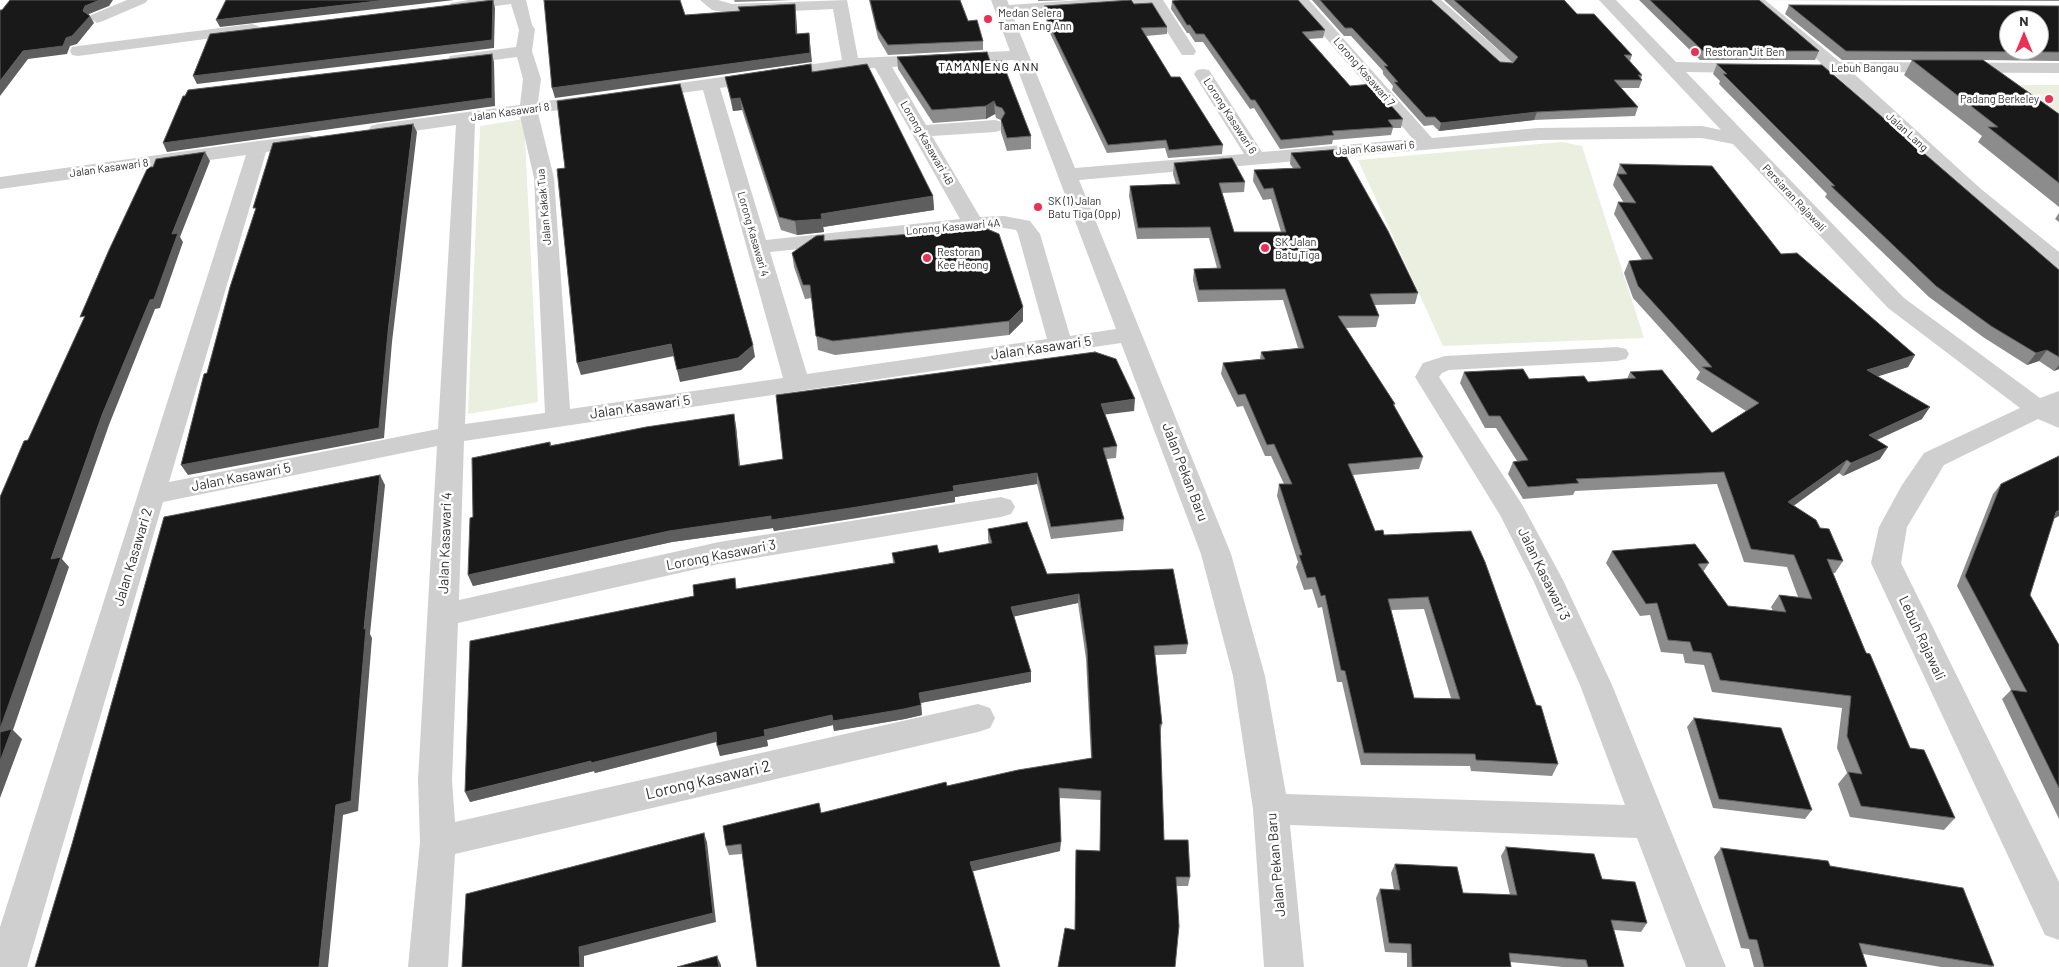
<!DOCTYPE html>
<style>
body{margin:0}
#map{position:relative;width:2059px;height:967px;overflow:hidden;background:#fff;font-family:Barlow,sans-serif}
canvas{display:block}
.north{position:absolute;left:1999px;top:10px;width:50px;height:50px;box-sizing:border-box;background:#fff;border:1px solid #adadad;border-radius:50%;rotate:0deg;font-size:14px;font-weight:700;line-height:20px;text-align:center;color:#323232}
.north::after{content:'';display:block;margin:auto;width:18px;height:22px;background:#f02d53;clip-path:polygon(50% 0,100% 100%,50% 72%,0 100%)}
</style>
<div id="map">
<canvas width="2059" height="967"></canvas>
<div class="north">N</div>
</div>
<script>
const c = document.querySelector('canvas').getContext('2d');
c.lineJoin = 'round';
function fillPath(path, color) {
  c.fillStyle = color;
  c.fill(path, 'evenodd');
}
function shape(rows) {
  const path = new Path2D();
  for (const r of rows) {
    path.moveTo(r[0], r[1]);
    for (let i = 2; i < r.length; i += 2) path.lineTo(r[i], r[i + 1]);
  }
  return path;
}
function stroke(path, color, width, dash) {
  c.strokeStyle = color;
  c.lineWidth = width;
  c.lineCap = dash ? 'butt' : 'round';
  c.setLineDash(dash || []);
  c.stroke(path);
}
function drawText(font, color, halo, rows, align = 'center') {
  c.font = font + ' Barlow,sans-serif';
  c.lineWidth = 5;
  c.setLineDash([]);
  c.textBaseline = 'middle';
  c.strokeStyle = halo;
  c.fillStyle = color;
  for (const [text, x, y, turn = 0] of rows) {
    c.save();
    c.translate(x, y);
    c.rotate((+turn || 0) * Math.PI / 180);
    c.textAlign = isNaN(turn) ? turn : align;
    if (halo) c.strokeText(text, 0, 0);
    c.fillText(text, 0, 0);
    c.restore();
  }
}
const green = shape([
 [2019,85,2059,85,2059,113],
 [524,119,538,402,468,414,480,126],
 [1562,142,1582,146,1644,338,1443,346,1358,160]
]);
const minor = shape([
 [127,0,148,0,145,3,103,21,97,23,89,18,91,15,127,0],
 [469,0,526,0,532,25,535,29,532,51,541,79,538,102,595,95,601,96,604,100,601,104,595,105,538,113,554,178,570,409,783,378,703,90,645,98,639,97,636,93,639,89,645,88,842,60,833,9,732,14,712,10,700,0,718,0,732,4,847,0,858,58,1010,51,991,0,1007,0,1009,5,1081,0,1163,0,1196,51,1194,55,1182,55,1150,5,1012,14,1075,168,1244,154,1194,74,1197,70,1203,69,1209,70,1262,152,1413,139,1293,0,1309,0,1432,138,1538,128,1702,126,1721,130,1599,0,1616,0,1676,62,1760,64,1763,68,1760,72,1754,73,1686,72,1904,298,2040,398,2059,391,2059,428,2038,419,1944,465,1907,527,1901,563,2059,882,2059,940,2045,935,1871,563,1879,527,1902,485,1924,453,2020,408,1888,308,1733,144,1702,138,1538,140,1079,180,1231,554,1265,676,1286,794,1625,805,1580,685,1533,580,1500,515,1415,377,1423,363,1445,356,1617,347,1626,349,1629,354,1626,359,1617,361,1449,370,1442,373,1439,377,1523,506,1563,580,1612,685,1726,967,1686,967,1637,838,1290,825,1304,967,1264,967,1253,809,1233,676,1201,554,1121,343,464,441,459,600,719,542,1001,497,1011,500,1015,507,1011,514,1001,517,719,564,458,623,452,780,455,822,978,704,990,708,995,718,990,728,978,732,455,854,448,967,408,967,420,842,418,780,437,446,163,502,27,967,0,967,0,927,246,155,0,189,0,177,258,141,308,135,315,137,317,141,315,145,266,152,169,482,438,429,456,125,378,136,371,134,369,130,371,126,378,124,520,105,523,79,517,57,456,65,450,64,448,60,450,56,456,55,516,47,519,30,511,4,457,11,449,6,451,3,469,0],
 [1014,60,1116,329,1070,336,1040,234,1030,221,1004,216,980,217,932,136,995,132,1002,130,1004,126,1002,122,995,120,926,125,892,67,1014,60],
 [875,68,960,219,766,240,720,88,851,69,875,68],
 [520,116,534,178,545,413,465,424,475,122,520,116],
 [1004,228,1016,230,1018,234,1047,339,807,374,770,252,1004,228],
 [1424,0,1441,0,1511,61,1514,65,1511,69,1499,69,1424,0],
 [1748,0,1765,0,1840,62,2059,63,2059,73,1852,72,1981,189,2059,252,2059,270,2051,268,1967,197,1832,72,1821,71,1818,67,1821,63,1748,0],
 [252,24,258,26,260,29,258,32,78,56,72,55,70,51,72,47,78,46,252,24]
]);
const wall = shape([
 [734,0,793,0,735,2],
 [869,0,960,0,968,21,983,41,983,50,888,55,878,38],
 [1038,0,1070,0,1038,1],
 [1312,0,1431,0,1500,62,1513,63,1444,0,1564,0,1577,14,1632,55,1630,61,1642,75,1641,78,1642,80,1639,88,1621,88,1638,107,1635,116,1534,120,1439,131,1433,125,1424,126,1392,90,1393,86,1383,74,1383,71,1351,36,1344,36],
 [1639,0,1759,0,1819,51,1815,60,1700,60],
 [1768,0,2059,0,2059,1,1769,0],
 [1172,1,1325,30,1323,38,1309,39,1350,86,1403,119,1401,128,1393,128,1391,135,1333,140,1332,144,1280,149,1254,108,1250,109,1203,42,1195,42,1189,33,1187,33,1171,9],
 [1134,4,1167,27,1167,34,1146,36,1171,77,1223,145,1222,154,1168,158,1165,148,1107,153,1047,27,1047,22,1044,14,1044,6],
 [1789,5,2059,6,2059,61,1983,60,2059,114,2059,207,1978,142,1982,136,1904,75,1912,60,1924,60,1842,60,1785,14],
 [897,57,990,61,1031,136,1031,149,1007,151,1001,132,1001,120,996,118,995,114,986,119,933,123,898,69],
 [811,64,812,72,933,196,934,210,823,227,824,232,797,235,781,230,742,110,733,111,725,77],
 [1717,64,2059,270,2059,369,2054,371,2039,361,2027,365,1983,337,1929,297,1825,197,1827,194,1719,84,1720,81,1713,74],
 [1291,153,1418,293,1415,304,1374,305,1379,316,1376,327,1345,328,1395,404,1394,406,1423,457,1419,469,1353,475,1375,531,1384,535,1536,705,1558,764,1552,776,1471,771,1470,766,1361,765,1342,682,1337,682,1322,607,1318,608,1312,589,1304,590,1296,567,1298,562,1277,496,1279,484,1284,484,1271,456,1265,456,1243,406,1237,407,1221,374,1223,363,1260,359,1261,352,1298,348,1283,300,1198,302,1193,280,1194,269,1217,268,1209,238,1137,239,1129,196,1130,186,1176,184,1173,174,1174,163,1245,182,1244,192,1222,193,1234,232,1281,232,1271,199,1263,200,1253,181,1254,170,1293,168,1290,164],
 [1424,609,1451,698,1414,698,1391,610],
 [1620,164,1781,254,1915,355,1908,367,1877,376,1922,419,1877,440,1880,459,1843,476,1839,473,1793,505,1820,528,1843,561,1835,573,1833,573,1866,653,1910,748,1955,818,1944,830,1850,817,1838,784,1847,773,1837,748,1842,708,1712,692,1704,665,1685,663,1683,654,1661,652,1650,615,1640,616,1606,563,1612,551,1709,563,1703,572,1728,606,1773,611,1771,607,1779,595,1798,597,1787,567,1744,562,1717,484,1575,491,1573,495,1523,499,1508,474,1513,462,1517,461,1496,428,1485,428,1460,383,1464,372,1529,379,1588,382,1627,379,1630,372,1712,433,1746,411,1696,379,1700,372,1633,298,1624,273,1629,261,1642,260,1614,214,1618,202,1624,203,1613,185],
 [2059,213,2059,222,2055,219],
 [824,241,1023,321,1009,335,835,355,818,350,812,298,805,299,794,267,792,253],
 [1134,411,1105,415,1117,446,1116,458,1106,459,1124,519,1123,531,1051,539,1037,484,955,497,955,502,858,518,774,531,773,528,672,542,473,586,468,575,473,517,550,442,551,445,736,426,740,466],
 [2001,484,2054,518,2030,595,2059,645,2059,819,2002,699,2011,690,1957,586,1993,494],
 [988,529,1047,574,1188,644,1186,654,1155,655,1162,724,1160,733,1164,840,1190,877,1188,886,1177,886,1075,930,1076,850,1100,851,1101,800,1060,798,1060,851,972,871,742,854,729,855,726,846,821,813,947,786,1091,758,1086,659,1078,603,1014,616,1031,682,921,703,922,715,905,719,834,731,833,725,767,740,768,746,720,756,717,742,595,773,594,771,470,802,738,589,893,563,892,553,939,553,989,544,988,539],
 [1694,718,1812,810,1805,819,1713,808,1687,727],
 [1506,847,1602,879,1647,923,1641,932,1614,930,1624,967,1563,967,1510,962,1511,967,1407,967,1407,953,1385,952,1376,898,1380,889,1394,890,1391,873,1395,864,1463,893,1510,895,1501,856],
 [1721,848,1830,866,1994,966,1992,967,1941,967,1863,954,1867,967,1754,967,1749,949,1741,948,1714,857]
]);
const shadedWall = shape([
 [100,0,113,0,109,6,89,14,87,18,83,11,85,6],
 [386,0,454,0,220,27,216,20],
 [493,0,495,8,494,48,197,84,193,76],
 [795,4,796,13,798,43,796,34],
 [90,16,94,23,77,44,70,46,67,54,28,59,0,96,0,81,23,51,66,38],
 [809,33,812,62,555,98,552,88],
 [492,54,494,62,495,106,167,152,163,143],
 [740,98,742,110,733,111,731,99],
 [994,101,995,114,986,119,986,106],
 [1537,112,1534,120,1439,131,1441,123],
 [413,124,417,132,392,342,384,438,188,475,181,465,388,332],
 [205,152,210,161,180,237,183,242,160,308,155,309,109,425,62,559,69,567,13,730,22,739,0,798,0,729,51,559,102,415,172,234],
 [933,196,934,210,823,227,821,214],
 [822,219,824,232,797,235,795,221],
 [1023,307,1023,321,1009,335,1009,321],
 [671,344,674,356,581,375,577,363],
 [753,345,755,357,741,370,680,382,677,370],
 [2047,350,2039,361,2027,365,2036,353],
 [1915,355,1908,367,1860,382,1867,370],
 [2059,365,2059,369,2054,371],
 [1135,399,1134,411,1101,415,1101,404],
 [1930,407,1922,419,1861,447,1869,435],
 [734,414,736,426,741,477,739,466],
 [1888,447,1880,459,1843,476,1851,463],
 [1847,460,1839,473,1781,515,1788,502],
 [1037,473,1037,484,955,497,955,502,774,531,773,528,672,542,473,586,468,575,669,531],
 [380,475,385,485,370,634,372,638,358,811,343,815,328,967,319,967,336,805,364,629],
 [2059,510,2059,516,2048,522,2056,512],
 [1079,594,1078,603,1012,617,1011,607],
 [1031,672,1031,682,920,703,919,693],
 [921,705,922,715,905,719,834,731,833,725,767,740,768,746,720,756,717,746,764,730,832,715],
 [716,732,719,741,595,773,594,771,470,802,465,792,591,761],
 [704,833,707,842,716,922,584,956,584,967,580,967,579,947],
 [1061,842,1060,851,970,872,970,862],
 [717,956,721,965,721,967,719,967]
]);
const building = shape([
 [10,0,100,0,85,6,83,11,90,16,72,36,66,38,63,46,23,51,0,81,0,10,2,10,10,0],
 [226,0,386,0,216,20,226,0],
 [493,0,492,40,193,76,210,34,493,0],
 [544,0,680,0,685,15,740,11,738,7,795,4,796,34,809,33,810,53,552,88,544,0],
 [870,0,960,0,968,21,977,20,983,41,888,45,877,29,870,0],
 [1131,0,1134,4,1152,3,1167,27,1141,28,1171,77,1180,77,1223,145,1169,150,1166,140,1108,145,1047,20,1050,19,1044,6,1131,0],
 [1179,0,1298,0,1325,30,1302,32,1350,86,1372,84,1403,119,1388,120,1393,127,1332,131,1334,135,1281,140,1255,100,1251,100,1204,34,1196,34,1190,25,1187,25,1172,1,1179,0],
 [1320,0,1431,0,1500,62,1513,63,1518,57,1454,0,1564,0,1577,14,1594,14,1632,55,1624,55,1642,75,1638,75,1642,80,1614,80,1638,107,1537,112,1441,123,1435,117,1426,117,1394,82,1398,82,1384,66,1388,66,1352,28,1345,28,1320,0],
 [1650,0,1759,0,1819,51,1703,51,1650,0],
 [1789,5,2059,6,2059,52,1846,51,1789,5],
 [2009,20,2039,20,2039,50,2009,50,2009,20],
 [987,52,990,61,1002,61,1031,136,1007,138,1001,120,1005,113,1002,108,996,106,994,101,986,106,932,110,897,57,987,52],
 [492,54,492,98,163,143,183,96,185,96,188,90,492,54],
 [1912,60,1983,60,2059,114,2059,183,1988,127,1998,127,1912,60],
 [811,64,812,72,867,64,933,196,821,214,822,219,795,221,779,217,740,98,731,99,725,77,811,64],
 [1717,64,1822,65,2059,270,2059,357,2047,350,2036,353,1991,326,1936,286,1831,186,1835,186,1723,74,1727,74,1717,64],
 [680,84,753,345,738,358,677,370,671,344,577,363,557,169,565,168,557,101,680,84],
 [413,124,388,332,379,428,181,465,204,374,207,373,230,287,256,208,253,208,273,143,413,124],
 [1342,149,1388,231,1418,293,1370,294,1379,316,1338,316,1395,404,1393,404,1423,457,1348,464,1375,531,1383,530,1384,535,1471,531,1485,562,1536,705,1541,706,1558,764,1476,760,1475,754,1364,753,1345,671,1341,670,1325,595,1321,596,1315,577,1307,578,1299,555,1302,555,1279,484,1292,484,1274,444,1267,445,1245,394,1238,395,1223,363,1265,359,1261,352,1304,348,1285,289,1199,290,1194,269,1221,268,1210,227,1138,228,1130,186,1180,184,1174,163,1232,158,1245,182,1219,183,1234,232,1286,232,1273,188,1264,189,1254,170,1301,168,1291,153,1342,149],
 [1428,597,1460,699,1414,698,1388,599,1428,597],
 [205,152,172,234,178,233,154,299,150,300,102,415,51,559,61,557,0,729,0,497,24,441,28,440,85,316,80,317,109,250,148,167,153,167,156,159,205,152],
 [1620,164,1712,166,1781,254,1797,253,1915,355,1867,370,1930,407,1869,435,1888,447,1851,463,1847,460,1788,502,1816,520,1820,528,1829,529,1843,561,1827,559,1866,653,1870,654,1910,748,1924,750,1955,818,1861,806,1848,772,1862,774,1847,736,1851,696,1720,680,1711,653,1693,651,1690,642,1668,640,1657,603,1646,604,1612,551,1695,544,1709,563,1698,564,1728,606,1786,612,1779,595,1812,599,1794,555,1751,549,1724,472,1576,479,1579,483,1528,487,1513,462,1528,460,1500,416,1489,416,1464,372,1523,369,1529,379,1584,376,1588,382,1636,378,1630,372,1662,370,1712,433,1759,403,1702,367,1712,367,1638,286,1629,261,1653,259,1618,202,1636,203,1617,174,1627,174,1620,164],
 [985,228,999,234,1023,307,1009,321,833,341,816,336,810,285,803,285,792,253,816,236,824,235,824,241,985,228],
 [1095,352,1116,359,1135,399,1101,404,1117,446,1103,448,1124,519,1051,527,1037,473,953,486,954,491,857,507,771,520,771,516,669,531,468,575,470,518,473,517,472,458,550,442,550,446,646,427,734,414,739,466,783,459,776,395,1095,352],
 [2059,456,2059,510,2056,512,2030,595,2059,645,2059,788,2011,690,2027,692,1965,576,2001,484,2059,456],
 [380,475,364,629,366,628,351,801,336,805,319,967,35,967,72,844,164,517,380,475],
 [1027,522,1047,574,1173,569,1188,644,1154,646,1162,724,1160,724,1164,840,1188,840,1190,877,1176,877,1179,926,1175,967,1058,967,1065,928,1075,930,1076,850,1100,851,1101,791,1059,788,1061,842,970,862,1000,967,757,967,741,844,726,846,723,826,819,803,821,813,946,782,947,786,1018,770,1092,758,1087,649,1079,594,1011,607,1031,672,919,693,921,705,904,709,833,721,832,715,764,730,765,736,717,746,716,732,591,763,591,761,465,792,470,641,694,596,693,585,735,578,736,589,895,563,892,553,937,545,939,553,992,543,988,529,1027,522],
 [1694,718,1781,728,1812,810,1719,799,1694,718],
 [12,729,0,761,0,732,12,729],
 [704,833,713,913,579,947,580,967,462,967,466,894,704,833],
 [1506,847,1594,854,1602,879,1635,882,1647,923,1611,920,1624,967,1588,967,1586,960,1509,953,1511,967,1412,967,1411,944,1389,943,1380,889,1400,890,1395,864,1457,867,1463,893,1517,895,1506,847],
 [1721,848,1828,861,1830,866,1963,888,1994,966,1859,943,1867,967,1764,967,1757,940,1749,939,1721,848],
 [717,956,719,967,677,967,717,956]
]);
const markers = [
 [988,19,5,"#f02d53"],
 [1695,52,5,"#f02d53"],
 [2049,99,5,"#f02d53"],
 [1038,207,5,"#f02d53"],
 [1265,248,5,"#f02d53"],
 [927,258,5,"#f02d53"]
];
const farPoinames = [
 ["Medan Selera",998,13],
 ["Taman Eng Ann",998,26],
 ["Restoran Jit Ben",1705,52],
 ["Padang Berkeley",2039,99,"right"],
 ["SK (1) Jalan",1048,201],
 ["Batu Tiga (Opp)",1048,214],
 ["SK Jalan",1275,242],
 ["Batu Tiga",1275,255],
 ["Restoran",937,252],
 ["Kee Heong",937,265]
];
const farStreetnames = [
 ["Lebuh Bangau",1865,68],
 ["Lorong Kasawari 7",1364,72,49],
 ["Jalan Kasawari 8",510,112,-8],
 ["Lorong Kasawari 6",1230,116,57],
 ["Jalan Lang",1907,132,42],
 ["Lorong Kasawari 4B",927,143,60],
 ["Jalan Kasawari 6",1375,148,-5],
 ["Jalan Kasawari 8",109,168,-8],
 ["Persiaran Rajawali",1794,198,47],
 ["Jalan Kakak Tua",544,207,-95],
 ["Lorong Kasawari 4A",953,227,-5],
 ["Lorong Kasawari 4",753,234,74]
];
const farNeighbourhoodnames = [
 ["TAMAN ENG ANN",989,67]
];
const streetNames = [
 ["Jalan Kasawari 5",1041,348,-8],
 ["Jalan Kasawari 5",640,407,-8],
 ["Jalan Pekan Baru",1185,472,69],
 ["Jalan Kasawari 5",241,477,-11],
 ["Jalan Kasawari 4",445,543,-88],
 ["Lorong Kasawari 3",721,555,-11],
 ["Jalan Kasawari 2",133,557,-73],
 ["Jalan Kasawari 3",1544,574,64],
 ["Lebuh Rajawali",1922,638,65],
 ["Jalan Pekan Baru",1276,865,-95]
];
const nearStreetnames = [
 ["Lorong Kasawari 2",708,780,-13]
];
fillPath(green, '#eaefe0');
fillPath(minor, '#cfcfcf');
fillPath(wall, '#8c8c8c');
fillPath(shadedWall, '#5e5e5e');
fillPath(building, '#191919');
stroke(building, '#5e5e5e', 1);
for (const [x, y, r, color] of markers) {
  const dot = new Path2D();
  dot.arc(x, y, r, 0, 2 * Math.PI);
  c.fillStyle = color;
  c.fill(dot);
  stroke(dot, '#fff', 2);
}
drawText('11px', '#323232', '#fff', farPoinames, 'left');
drawText('11px', '#323232', '#fff', farStreetnames);
c.letterSpacing = '1px';
drawText('12px', '#000', '#fff', farNeighbourhoodnames);
c.letterSpacing = '0px';
drawText('14px', '#323232', '#fff', streetNames);
drawText('16px', '#323232', '#fff', nearStreetnames);
</script>
